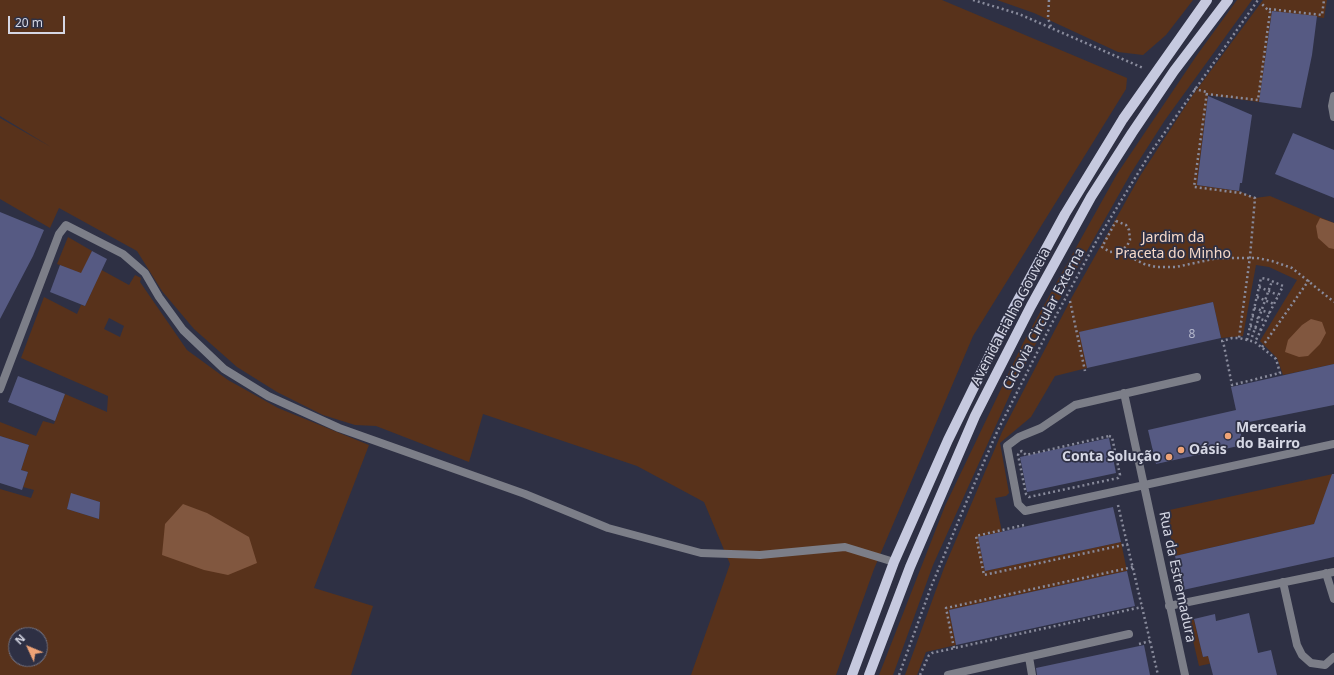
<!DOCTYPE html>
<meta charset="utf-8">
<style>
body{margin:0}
#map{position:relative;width:1334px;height:675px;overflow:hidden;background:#2e3044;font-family:"Noto Sans",sans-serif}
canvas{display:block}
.north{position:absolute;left:8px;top:627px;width:40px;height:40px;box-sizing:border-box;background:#2e3044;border:1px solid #717384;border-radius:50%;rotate:314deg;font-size:11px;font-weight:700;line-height:16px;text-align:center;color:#d5d7e4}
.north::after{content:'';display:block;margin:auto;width:14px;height:18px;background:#efa376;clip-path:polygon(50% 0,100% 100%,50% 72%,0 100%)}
.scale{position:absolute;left:8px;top:16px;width:57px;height:18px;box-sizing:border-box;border:2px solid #d5d7e4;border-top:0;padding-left:5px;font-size:12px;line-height:14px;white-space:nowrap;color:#d5d7e4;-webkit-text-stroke:3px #2e3044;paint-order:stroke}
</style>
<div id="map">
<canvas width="1334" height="675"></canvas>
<div class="north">N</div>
<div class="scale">20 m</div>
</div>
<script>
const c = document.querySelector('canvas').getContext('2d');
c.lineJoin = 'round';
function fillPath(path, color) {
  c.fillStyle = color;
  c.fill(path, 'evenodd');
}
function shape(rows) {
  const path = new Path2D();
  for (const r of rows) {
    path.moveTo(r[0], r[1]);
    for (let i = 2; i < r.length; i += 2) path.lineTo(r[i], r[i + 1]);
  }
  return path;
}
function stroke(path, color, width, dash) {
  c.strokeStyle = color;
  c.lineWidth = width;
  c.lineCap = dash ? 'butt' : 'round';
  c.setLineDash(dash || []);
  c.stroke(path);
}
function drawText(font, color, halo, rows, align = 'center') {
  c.font = font + ' "Noto Sans",sans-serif';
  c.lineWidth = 3.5;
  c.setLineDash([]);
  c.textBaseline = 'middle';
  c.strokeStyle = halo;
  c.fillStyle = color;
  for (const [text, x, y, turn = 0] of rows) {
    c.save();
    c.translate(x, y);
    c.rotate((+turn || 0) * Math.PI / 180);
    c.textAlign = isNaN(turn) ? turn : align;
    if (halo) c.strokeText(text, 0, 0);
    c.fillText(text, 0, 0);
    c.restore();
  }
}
const green = shape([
 [0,0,942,0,1127,78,1126,89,973,336,874,569,836,675,691,675,730,564,704,502,637,466,483,414,469,462,376,426,355,425,323,415,277,392,237,367,194,329,162,291,137,251,59,208,50,228,0,199,0,118,51,147,0,116],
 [997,0,1193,0,1166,35,1143,55,1118,52,1034,13],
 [1237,0,1252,0,1165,120,1131,173,1049,318,1011,392,933,565,893,675,879,675,945,506,1023,343,1117,174,1197,55],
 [1263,0,1327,0,1324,18,1272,11,1259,102,1208,95,1197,185,1239,191,1255,198,1270,196,1334,223,1334,364,1283,375,1277,358,1260,341,1297,280,1269,267,1256,265,1243,336,1221,338,1213,302,1080,332,1087,368,1055,376,1031,417,1000,443,1009,493,1006,496,995,498,1002,532,978,537,985,571,1121,542,1127,571,949,610,956,645,926,652,917,675,905,675,944,568,1002,432,1072,297,1140,176,1192,96],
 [68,237,92,251,87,262,129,285,135,275,141,278,140,282,187,350,228,380,278,408,369,445,314,588,373,606,351,675,0,675,0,489,31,498,34,490,23,487,28,472,21,470,29,445,0,436,0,422,36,436,43,421,54,424,65,394,107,412,108,396,21,358,44,297,77,314,81,305,85,306,97,280,57,264],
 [109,318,124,326,120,337,104,329],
 [71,494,100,502,99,519,67,509],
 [16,635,40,635,40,659,16,659],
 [1333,474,1314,524,1175,556,1165,511],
 [1193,616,1203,657,1235,650,1237,658,1199,666,1188,619]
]);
const forest = shape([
 [1320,218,1334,223,1334,249,1329,248,1318,238,1316,226],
 [1311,319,1322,322,1326,333,1320,344,1308,356,1299,357,1285,352,1288,340,1302,325],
 [183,504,207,513,249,537,257,563,228,575,204,570,162,555,165,524]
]);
const building = shape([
 [1272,11,1317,16,1312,55,1301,108,1259,102],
 [1208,96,1252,115,1242,183,1240,183,1239,191,1197,185],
 [1293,133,1334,150,1334,198,1275,174],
 [0,212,44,230,33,256,0,319],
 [92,251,107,259,85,306,50,292,60,265,81,273],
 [1213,302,1221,338,1087,368,1079,332],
 [1334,364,1334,405,1239,424,1243,445,1156,464,1148,430,1236,410,1231,387],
 [18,376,65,394,55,421,8,402],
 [0,436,29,445,21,470,28,472,22,490,0,483],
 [1109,438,1116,473,1027,492,1020,457],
 [1332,474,1334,474,1334,557,1183,590,1175,556,1314,524],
 [71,493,100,502,99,519,67,509],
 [1113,507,1121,542,985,571,978,537],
 [1127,571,1135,606,956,645,949,610],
 [1249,613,1258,653,1271,650,1277,675,1213,675,1208,656,1203,657,1194,619,1215,614,1216,621],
 [1144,645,1150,675,1037,675,1036,668]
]);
const path = shape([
 [973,0,1019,14,1143,68],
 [1049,0,1048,18,1051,27],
 [1269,9,1322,15,1324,0],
 [1194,89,1207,92,1194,187,1241,193,1255,198,1250,257,1239,338],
 [1206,94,1258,100,1270,12,1261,3],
 [1116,221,1126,225,1129,230,1130,240,1127,246,1120,251,1110,252,1102,247,1116,221],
 [1124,249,1130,257,1144,264,1156,267,1176,267,1218,258,1257,258,1272,261,1292,268,1334,302],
 [1259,287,1278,295],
 [1257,297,1274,304],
 [1070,301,1085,371],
 [1254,308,1270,313],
 [1252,316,1266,321],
 [1250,326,1262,330],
 [1252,337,1272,281],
 [1247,340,1261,278,1267,279,1283,286,1255,342],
 [1221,341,1223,341,1232,338,1239,338,1255,342,1276,359,1280,373,1232,385,1223,341],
 [1262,347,1309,280],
 [1109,436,1112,437,1120,475,1118,478,1029,497,1026,494,1018,455,1019,452,1022,451,1026,455,1109,436],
 [1118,505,1158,675],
 [1024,525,976,536,984,575,1128,544],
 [1139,644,1150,641],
 [954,648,946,608,1133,567],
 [899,675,931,587,966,503,997,432,1052,323,1097,240,1151,152,1258,0],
 [920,675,929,655,932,653,1142,607]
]);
const street = shape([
 [1334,96,1332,106,1334,117],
 [1197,377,1075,405,1041,428,1019,437,1007,446,1018,504,1025,511,1334,444],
 [0,389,59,234,66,225,123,254,145,273,159,297,183,330,224,369,268,396,339,428,525,494,608,528,701,553,760,555,845,547,894,562],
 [1124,393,1185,675],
 [1326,573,1334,599],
 [1283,582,1297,645,1302,655,1311,663,1325,665,1334,657],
 [1169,606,1334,572],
 [1029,657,1032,675],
 [948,675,1129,634]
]);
const primary = shape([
 [852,675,894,562,948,440,1005,324,1065,214,1123,119,1207,0],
 [869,675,910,567,975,416,1031,306,1091,197,1132,133,1174,71,1228,0]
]);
const markers = [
 [1228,436,4,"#efa376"],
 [1181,450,4,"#efa376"],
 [1169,457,4,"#efa376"]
];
const numberNames = [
 ["8",1192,335]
];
const parkNames = [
 ["Jardim da",1173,238],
 ["Praceta do Minho",1173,254]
];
const streetNames = [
 ["Avenida Fialho Gouveia",1011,317,-62],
 ["Ciclovia Circular Externa",1044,319,-62],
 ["Rua da Estremadura",1177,577,78]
];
const poiNames = [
 ["Mercearia",1236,428],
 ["do Bairro",1236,444],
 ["Oásis",1189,450],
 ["Conta Solução",1161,457,"right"]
];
fillPath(green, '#58321b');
fillPath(forest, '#81573f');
fillPath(building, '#565a83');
stroke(path, '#898b9c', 2.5, [2, 3]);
stroke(street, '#7c7e88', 8);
stroke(primary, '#c6c9df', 10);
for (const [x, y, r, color] of markers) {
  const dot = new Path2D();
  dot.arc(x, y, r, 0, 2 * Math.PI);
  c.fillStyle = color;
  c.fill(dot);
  stroke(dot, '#2e3044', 1.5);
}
drawText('12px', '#b5b8cc', null, numberNames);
drawText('14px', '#f6d9c9', '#2e3044', parkNames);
drawText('14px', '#d5d7e4', '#2e3044', streetNames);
drawText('bold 14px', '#d5d7e4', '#2e3044', poiNames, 'left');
</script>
